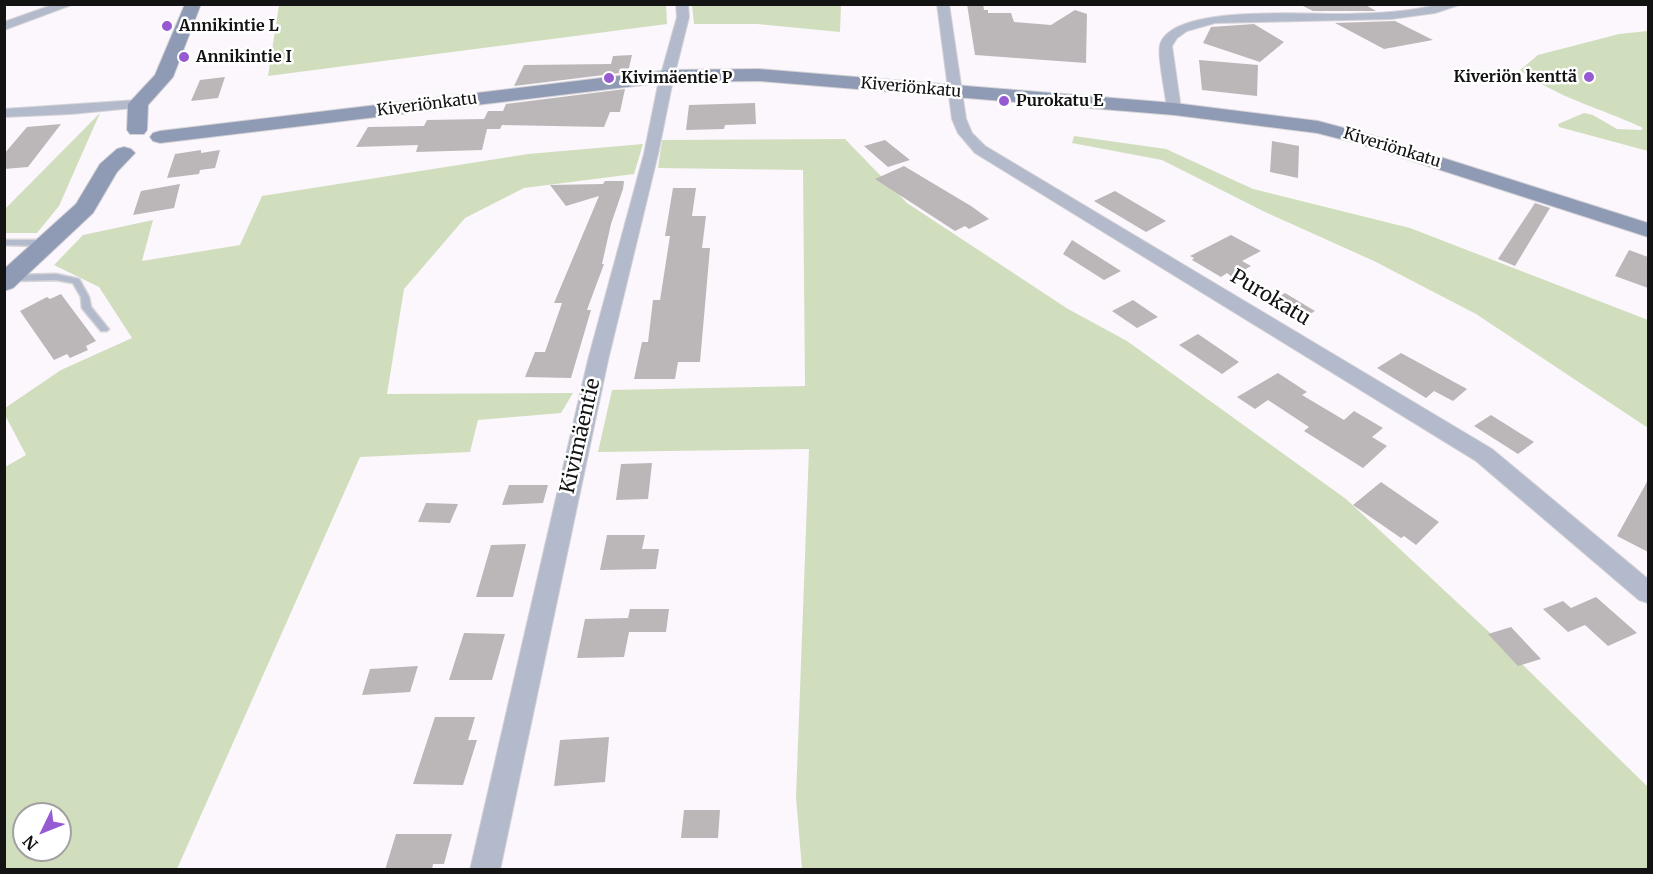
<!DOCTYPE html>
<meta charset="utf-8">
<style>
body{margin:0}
#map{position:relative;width:1653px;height:874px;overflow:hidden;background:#fbf7fc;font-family:Merriweather,serif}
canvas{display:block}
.frame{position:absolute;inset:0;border:6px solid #141314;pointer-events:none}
.north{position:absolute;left:12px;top:802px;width:60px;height:60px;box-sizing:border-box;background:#fff;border:2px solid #a1a1a1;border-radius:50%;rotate:227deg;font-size:16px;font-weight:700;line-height:24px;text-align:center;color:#141314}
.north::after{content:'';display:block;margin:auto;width:21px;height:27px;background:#965ad2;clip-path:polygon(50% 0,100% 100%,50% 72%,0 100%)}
</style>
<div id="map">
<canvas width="1653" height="874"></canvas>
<div class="frame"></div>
<div class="north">N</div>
</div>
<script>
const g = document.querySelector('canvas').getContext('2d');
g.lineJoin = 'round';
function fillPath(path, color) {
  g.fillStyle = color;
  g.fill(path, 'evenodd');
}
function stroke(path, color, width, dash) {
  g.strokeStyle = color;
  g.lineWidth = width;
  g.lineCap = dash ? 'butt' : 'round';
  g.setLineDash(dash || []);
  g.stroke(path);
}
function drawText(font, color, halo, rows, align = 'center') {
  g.font = font + ' Merriweather,serif';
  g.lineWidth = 5;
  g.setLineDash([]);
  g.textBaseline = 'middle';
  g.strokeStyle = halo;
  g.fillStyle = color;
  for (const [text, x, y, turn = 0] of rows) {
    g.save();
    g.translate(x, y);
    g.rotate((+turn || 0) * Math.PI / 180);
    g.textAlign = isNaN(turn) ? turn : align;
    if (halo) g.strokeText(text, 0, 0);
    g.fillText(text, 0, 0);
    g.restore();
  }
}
const green = new Path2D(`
 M 279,5 L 666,4 L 667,24 L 268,76 Z
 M 692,5 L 841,5 L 840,32 L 757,24 L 694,24 Z
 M 1648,31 L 1648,151 L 1559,127 L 1558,124 L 1584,113 L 1593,115 L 1617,129 L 1641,130 L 1643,128 C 1601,108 1557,98 1520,70 L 1538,55 L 1619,34 Z
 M 100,113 L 59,206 L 37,233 L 5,233 L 5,209 Z
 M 1074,136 L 1166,149 L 1253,189 L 1410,228 L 1648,320 L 1648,428 L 1476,314 L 1374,261 L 1265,212 L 1162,160 L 1072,143 Z
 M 845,139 L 907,203 L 1068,309 L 1127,341 L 1346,499 L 1488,631 L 1648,787 L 1648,869 L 802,869 L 796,797 L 809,449 L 598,452 L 612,390 L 805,386 L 803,170 L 658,168 L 662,140 Z
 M 643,144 L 634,174 L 524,188 L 465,218 L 404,289 L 387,394 L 573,393 L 561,413 L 478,420 L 470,452 L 360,457 L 177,869 L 5,869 L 5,467 L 26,455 L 5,415 L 5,408 L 61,370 L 132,338 L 99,287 L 54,265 L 83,235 L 153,220 L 142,261 L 240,245 L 262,196 L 528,154 ZM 24,814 L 60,814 L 60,850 L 24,850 Z`);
const building = new Path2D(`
 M 967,4 L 983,4 L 984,10 L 988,10 L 988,13 L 1011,13 L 1014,22 L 1051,25 L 1075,10 L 1087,14 L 1086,63 L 975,55 Z
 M 1299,4 L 1364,4 L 1376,11 L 1313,11 Z
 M 1395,21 L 1433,40 L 1384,49 L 1335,23 Z
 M 1254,24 L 1284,42 L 1260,62 L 1203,43 L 1211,27 Z
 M 632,55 L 628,72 L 514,86 L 524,65 L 611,64 L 613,56 Z
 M 1199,60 L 1258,65 L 1257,96 L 1202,90 Z
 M 225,77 L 218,98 L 191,101 L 200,80 Z
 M 625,89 L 620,112 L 610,112 L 604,127 L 502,125 L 500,129 L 487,129 L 482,150 L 416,152 L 418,145 L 356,147 L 368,127 L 424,126 L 427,120 L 484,119 L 488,111 L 503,111 L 506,104 Z
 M 755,103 L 756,124 L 725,125 L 724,129 L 686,130 L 689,105 Z
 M 61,124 L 28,167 L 4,169 L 4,154 L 27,127 Z
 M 885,140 L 910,160 L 888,167 L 864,146 Z
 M 1272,141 L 1299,146 L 1298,178 L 1270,172 Z
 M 201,150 L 201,153 L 220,150 L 215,168 L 200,170 L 199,174 L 167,178 L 175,154 Z
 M 904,166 L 971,206 L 989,219 L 969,229 L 965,226 L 955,231 L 875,179 Z
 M 605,181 L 624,181 L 623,189 L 611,224 L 602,264 L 604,264 L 587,310 L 591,310 L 571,378 L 525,377 L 535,352 L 545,352 L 562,303 L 554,303 L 599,196 L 566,206 L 550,185 L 603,184 Z
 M 180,184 L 174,208 L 133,215 L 141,191 Z
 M 673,188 L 696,188 L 692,216 L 706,216 L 702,248 L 710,248 L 700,362 L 678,362 L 675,379 L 634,379 L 642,342 L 648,342 L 653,300 L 660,300 L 670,236 L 665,236 Z
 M 1115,191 L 1166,221 L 1146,232 L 1094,201 Z
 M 1535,203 L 1550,208 L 1515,266 L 1498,259 Z
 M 1231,235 L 1261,251 L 1242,261 L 1251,266 L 1232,277 L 1227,273 L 1221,277 L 1192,260 L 1194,258 L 1190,256 Z
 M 1072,240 L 1121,271 L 1104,280 L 1063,254 Z
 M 1629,250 L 1648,257 L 1648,288 L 1615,276 Z
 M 1285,293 L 1315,311 L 1299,321 L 1268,304 Z
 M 61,294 L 96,341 L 86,346 L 88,350 L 70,358 L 67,354 L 54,360 L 20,311 L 47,297 L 50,299 Z
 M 1133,300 L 1158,317 L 1137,328 L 1112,311 Z
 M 1198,334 L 1239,362 L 1222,374 L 1179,345 Z
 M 1401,353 L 1467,389 L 1453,401 L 1434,391 L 1426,398 L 1377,368 Z
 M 1278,373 L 1307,392 L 1302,395 L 1344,420 L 1354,411 L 1383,428 L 1372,437 L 1387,446 L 1363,468 L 1304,431 L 1309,427 L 1268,400 L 1255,409 L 1237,397 Z
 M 1491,415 L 1534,442 L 1518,454 L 1474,426 Z
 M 652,463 L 648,499 L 616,500 L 621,464 Z
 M 1648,480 L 1648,552 L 1617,536 Z
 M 1381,482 L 1439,522 L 1416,545 L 1404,536 L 1401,538 L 1353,505 Z
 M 509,485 L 548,485 L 543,503 L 502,505 Z
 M 426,503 L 458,504 L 450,523 L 418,522 Z
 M 607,535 L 645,535 L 642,549 L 659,549 L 656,569 L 600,570 Z
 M 526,544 L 513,597 L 476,597 L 491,545 Z
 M 1596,597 L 1637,633 L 1608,646 L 1585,625 L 1568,632 L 1543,609 L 1563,601 L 1571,608 Z
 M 630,609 L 669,609 L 666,632 L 629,632 L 624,657 L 577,658 L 585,619 L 628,618 Z
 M 1511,627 L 1541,659 L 1518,666 L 1488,634 Z
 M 464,633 L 505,634 L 492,680 L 449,680 Z
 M 418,666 L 410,692 L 362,695 L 370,669 Z
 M 435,717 L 475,717 L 468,740 L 477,740 L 463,785 L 413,784 Z
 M 609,737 L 605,782 L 554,786 L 560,740 Z
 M 684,810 L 720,810 L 718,838 L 681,838 Z
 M 396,834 L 452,834 L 444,864 L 433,864 L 432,870 L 385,870 Z`);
const lane = new Path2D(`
 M 4,240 L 44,240 L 48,243 L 44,246 L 4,245 Z
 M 56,274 L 79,279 L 89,297 L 91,307 L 107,327 L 109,329 L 107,331 L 101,331 L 82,308 L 81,297 L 73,283 L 56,280 L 12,281 L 8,278 L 12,275 Z`);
const street = new Path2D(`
 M 55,4 L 74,4 L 4,30 L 4,22 Z
 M 676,4 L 688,4 L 689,17 L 672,85 L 658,154 L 608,360 L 500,870 L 470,870 L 588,360 L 644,154 L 658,85 L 677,17 Z
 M 937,4 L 949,4 L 966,119 L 972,133 L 985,146 L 1492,449 L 1648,579 L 1648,603 L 1639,600 L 1476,461 L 975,153 L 958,133 L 952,119 Z
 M 1440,4 L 1462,4 L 1435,13 L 1391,19 L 1215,23 L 1187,31 L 1177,38 L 1172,46 L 1181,109 L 1174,113 L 1167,109 C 1166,95 1157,56 1160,45 C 1171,3 1313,15 1348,14 C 1379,13 1410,12 1440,4 Z
 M 138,100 L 145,104 L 143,107 L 71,114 L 4,117 L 4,109 Z`);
const secondary = new Path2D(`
 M 185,4 L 201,4 L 173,77 L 148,105 L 147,130 L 144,134 L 130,134 L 127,130 L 128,104 L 155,75 Z
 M 759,69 L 1174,103 L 1318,121 L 1374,136 L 1648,223 L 1648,237 L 1360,144 L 1317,133 L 1174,115 L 759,81 L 668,82 L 160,143 L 153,141 L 150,137 L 153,133 L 160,131 L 668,70 Z
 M 124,147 L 131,149 L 135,153 L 117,172 L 93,213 L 13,288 L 4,291 L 4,269 L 76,204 L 100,164 L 117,149 Z`);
const markers = [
 [167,26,6,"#965ad2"],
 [184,57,6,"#965ad2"],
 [1589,77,6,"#965ad2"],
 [609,78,6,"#965ad2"],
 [1004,101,6,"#965ad2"]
];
const farPoinames = [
 ["Annikintie L",179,26],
 ["Annikintie I",196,57],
 ["Kiveriön kenttä",1577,77,"right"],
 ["Kivimäentie P",621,78],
 ["Purokatu E",1016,101]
];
const farStreetnames = [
 ["Kiveriönkatu",911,88,5],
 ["Kiveriönkatu",427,105,-7],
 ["Kiveriönkatu",1392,148,17]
];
const streetNames = [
 ["Purokatu",1270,298,31],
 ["Kivimäentie",581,436,-77]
];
fillPath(green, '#d1debd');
fillPath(building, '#bbb6b8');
stroke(lane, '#d6d3d7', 3);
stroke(street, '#d6d3d7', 2);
stroke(secondary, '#d6d3d7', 2);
fillPath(lane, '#b2bacb');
fillPath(street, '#b2bacb');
fillPath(secondary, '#8f9bb4');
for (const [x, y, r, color] of markers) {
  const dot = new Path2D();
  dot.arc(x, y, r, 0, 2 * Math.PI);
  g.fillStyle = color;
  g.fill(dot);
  stroke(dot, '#fff', 2);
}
drawText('bold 16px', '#141314', '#fff', farPoinames, 'left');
drawText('16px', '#141314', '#fff', farStreetnames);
drawText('20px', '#141314', '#fff', streetNames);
</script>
